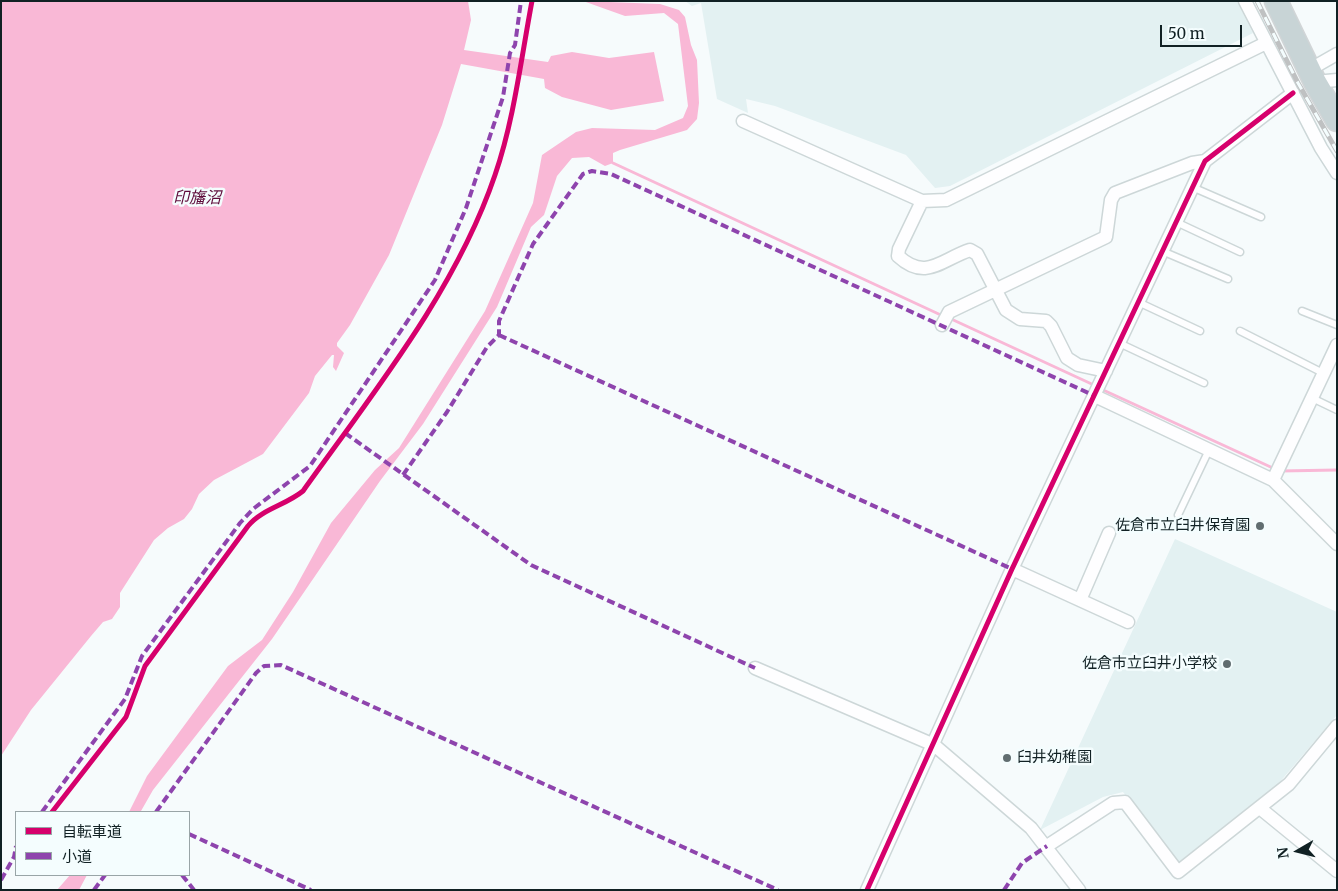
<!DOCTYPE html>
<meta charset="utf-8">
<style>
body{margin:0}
#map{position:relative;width:1338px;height:891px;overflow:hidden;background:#f6fbfc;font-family:Merriweather,"Noto Sans JP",serif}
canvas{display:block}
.frame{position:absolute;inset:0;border:2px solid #112124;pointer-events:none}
.legend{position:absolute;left:15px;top:811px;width:175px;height:65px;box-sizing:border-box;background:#f4fdfe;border:1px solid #99a5a7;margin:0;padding:6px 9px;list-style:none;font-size:15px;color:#112124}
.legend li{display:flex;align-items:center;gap:10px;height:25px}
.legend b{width:25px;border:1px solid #99a5a7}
.north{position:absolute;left:1273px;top:826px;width:50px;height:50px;-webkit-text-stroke:4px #f4fdfe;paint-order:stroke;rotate:262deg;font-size:14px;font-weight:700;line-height:20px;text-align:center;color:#112124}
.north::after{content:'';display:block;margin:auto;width:18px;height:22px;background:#112124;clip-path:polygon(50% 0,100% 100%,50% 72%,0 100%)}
.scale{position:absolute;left:1160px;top:25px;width:82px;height:22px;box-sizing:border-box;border:2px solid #112124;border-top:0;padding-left:6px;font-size:15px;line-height:18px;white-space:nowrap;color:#112124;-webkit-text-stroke:4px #f4fdfe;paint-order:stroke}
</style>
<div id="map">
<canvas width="1338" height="891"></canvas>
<div class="frame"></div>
<ul class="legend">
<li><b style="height:6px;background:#d6006c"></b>自転車道</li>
<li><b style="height:6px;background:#8e44ad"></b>小道</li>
</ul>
<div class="north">N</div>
<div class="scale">50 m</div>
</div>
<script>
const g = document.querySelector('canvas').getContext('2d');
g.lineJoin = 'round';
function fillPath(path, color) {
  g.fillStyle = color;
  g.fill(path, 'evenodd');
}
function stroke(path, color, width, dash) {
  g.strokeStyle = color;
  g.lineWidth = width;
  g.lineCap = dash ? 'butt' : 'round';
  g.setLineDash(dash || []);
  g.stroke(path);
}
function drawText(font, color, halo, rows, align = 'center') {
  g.font = font + ' Merriweather,"Noto Sans JP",serif';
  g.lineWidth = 5;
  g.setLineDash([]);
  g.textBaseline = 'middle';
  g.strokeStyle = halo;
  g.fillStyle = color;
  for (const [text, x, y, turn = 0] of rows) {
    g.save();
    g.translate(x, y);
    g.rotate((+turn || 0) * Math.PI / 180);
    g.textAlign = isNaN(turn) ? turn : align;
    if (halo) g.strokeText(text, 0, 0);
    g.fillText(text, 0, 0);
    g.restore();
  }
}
const built = new Path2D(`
 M 685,1 L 1237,1 L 1253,33 L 950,186 L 935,188 L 906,155 L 775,106 L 746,99 L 748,113 L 717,99 L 701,3 L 692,6 Z
 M 1175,539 L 1337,612 L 1337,715 L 1279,783 L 1179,862 L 1123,792 L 1103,797 L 1040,830 Z`);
const water = new Path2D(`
 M 1,1 L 468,1 L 471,20 L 464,50 L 548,62 L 551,56 L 572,52 L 609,58 L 654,52 L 664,101 L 611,110 L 562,97 L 545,88 L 544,79 L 461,64 L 442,125 L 389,255 L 350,325 L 337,343 L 337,346 L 344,353 L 336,371 L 333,367 L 334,355 L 332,355 L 315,376 L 309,393 L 263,454 L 214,480 L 199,494 L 192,509 L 184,519 L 168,528 L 154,540 L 120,593 L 120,607 L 112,619 L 103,622 L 91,636 L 31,710 L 1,756 Z
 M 583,1 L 660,4 L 679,10 L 685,17 L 691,45 L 697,60 L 699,103 L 697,119 L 687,130 L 620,150 L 613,153 L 613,163 L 605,166 L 589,157 L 572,158 L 557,176 L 544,215 L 531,227 L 497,307 L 423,424 L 380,481 L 272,639 L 153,790 L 141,811 L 129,812 L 147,776 L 228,666 L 262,640 L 293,592 L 331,523 L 375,470 L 399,448 L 485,311 L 533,203 L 542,155 L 576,132 L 592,128 L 655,130 L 683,118 L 688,106 L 678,24 L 664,13 L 625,16 Z
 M 70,875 L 87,875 L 79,890 L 57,890 Z`);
const stream = new Path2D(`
 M 613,163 L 943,316
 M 949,318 L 1096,386
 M 1101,389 L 1275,469
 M 1280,471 L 1337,470`);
const lane = new Path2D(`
 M 1192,187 L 1261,217
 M 1176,222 L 1240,252
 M 1162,251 L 1228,279
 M 1138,302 L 1200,331
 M 1302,311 L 1337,325
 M 1240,331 L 1323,373
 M 1119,343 L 1204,383
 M 1312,398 L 1337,410
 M 1178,515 L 1209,450`);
const street = new Path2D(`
 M 1245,1 L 1321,148 L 1337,173
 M 1309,70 L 1337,54
 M 1315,82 L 1337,80
 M 743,121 L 922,201 L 946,200 L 1266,43
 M 922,201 L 899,249 L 898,256 C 926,282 942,259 970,250 L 977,254 L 1006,310 L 1020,319 L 1046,321 L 1051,326 L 1067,358 L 1078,365 L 1106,371
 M 942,325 L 949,312 L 1106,237 L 1111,200 L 1115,193 L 1192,163 L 1205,161
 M 1095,396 L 1273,480 L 1337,544
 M 1273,480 L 1337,345
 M 1012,569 L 1128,622
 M 1080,600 L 1109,533
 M 755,668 L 934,745 L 1031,828 L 1079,890
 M 1261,809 L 1337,871
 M 1047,846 L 1113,803 L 1125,802 L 1178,872 L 1289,784 L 1337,726
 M 867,890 L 1012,569 L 1205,161 L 1293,93`);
const highway = new Path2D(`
 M 1276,1 L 1315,82 L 1337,120`);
const rail = new Path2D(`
 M 1257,1 L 1298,83 L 1337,151`);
const quiet = new Path2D(`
 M 499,335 L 1012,569
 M 345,433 L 531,565 L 755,668
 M 403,475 L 447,412 L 487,347 L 499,335 L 499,321 L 533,244 L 583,174 L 592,171 L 611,174 L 1095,396
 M 42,812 L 125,699 L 142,656 L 240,523 L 253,509 L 310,466 L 435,280 L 466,208 L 503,97 L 510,53 L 515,45 L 521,1
 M 156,812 L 256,673 L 264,666 L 281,665 L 778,890
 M 189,834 L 311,890
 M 182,875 L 194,890
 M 1,880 L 14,857 L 16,846
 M 94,890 L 105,875
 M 1004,890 L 1022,863 L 1047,846`);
const cycleway = new Path2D(`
 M 52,812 L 126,717 L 145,666 L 248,526 C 262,509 286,505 303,491 C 373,393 456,290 495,175 C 514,120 521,59 532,1
 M 867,890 L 1012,569 L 1205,161 L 1293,93`);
const markers = [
 [1260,526,5,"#616d70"],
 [1227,664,5,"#616d70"],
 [1007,758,5,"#616d70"]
];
const poiNames = [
 ["佐倉市立臼井保育園",1250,526],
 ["佐倉市立臼井小学校",1217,664],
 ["臼井幼稚園",1017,758,"left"]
];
const waterNames = [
 ["印旛沼",197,198]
];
fillPath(built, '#e3f1f2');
fillPath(water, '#f9b8d6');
stroke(stream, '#f9b8d6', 3);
stroke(lane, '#cdd7d8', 9);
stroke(street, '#cdd7d8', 15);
stroke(highway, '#d1d5d7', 25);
stroke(lane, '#fefeff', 6);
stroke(street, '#fefeff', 12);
stroke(highway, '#c8d4d6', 22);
stroke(rail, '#bfc1c2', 5);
stroke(rail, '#f4fdfe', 3, [9]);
stroke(quiet, '#8e44ad', 4, [8, 4]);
stroke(cycleway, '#d6006c', 5);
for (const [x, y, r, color] of markers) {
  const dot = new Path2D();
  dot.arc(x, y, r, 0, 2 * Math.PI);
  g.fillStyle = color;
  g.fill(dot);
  stroke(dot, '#f4fdfe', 2);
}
drawText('15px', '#112124', '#f4fdfe', poiNames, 'right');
drawText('italic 16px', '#5e0b3a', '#f4fdfe', waterNames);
</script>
